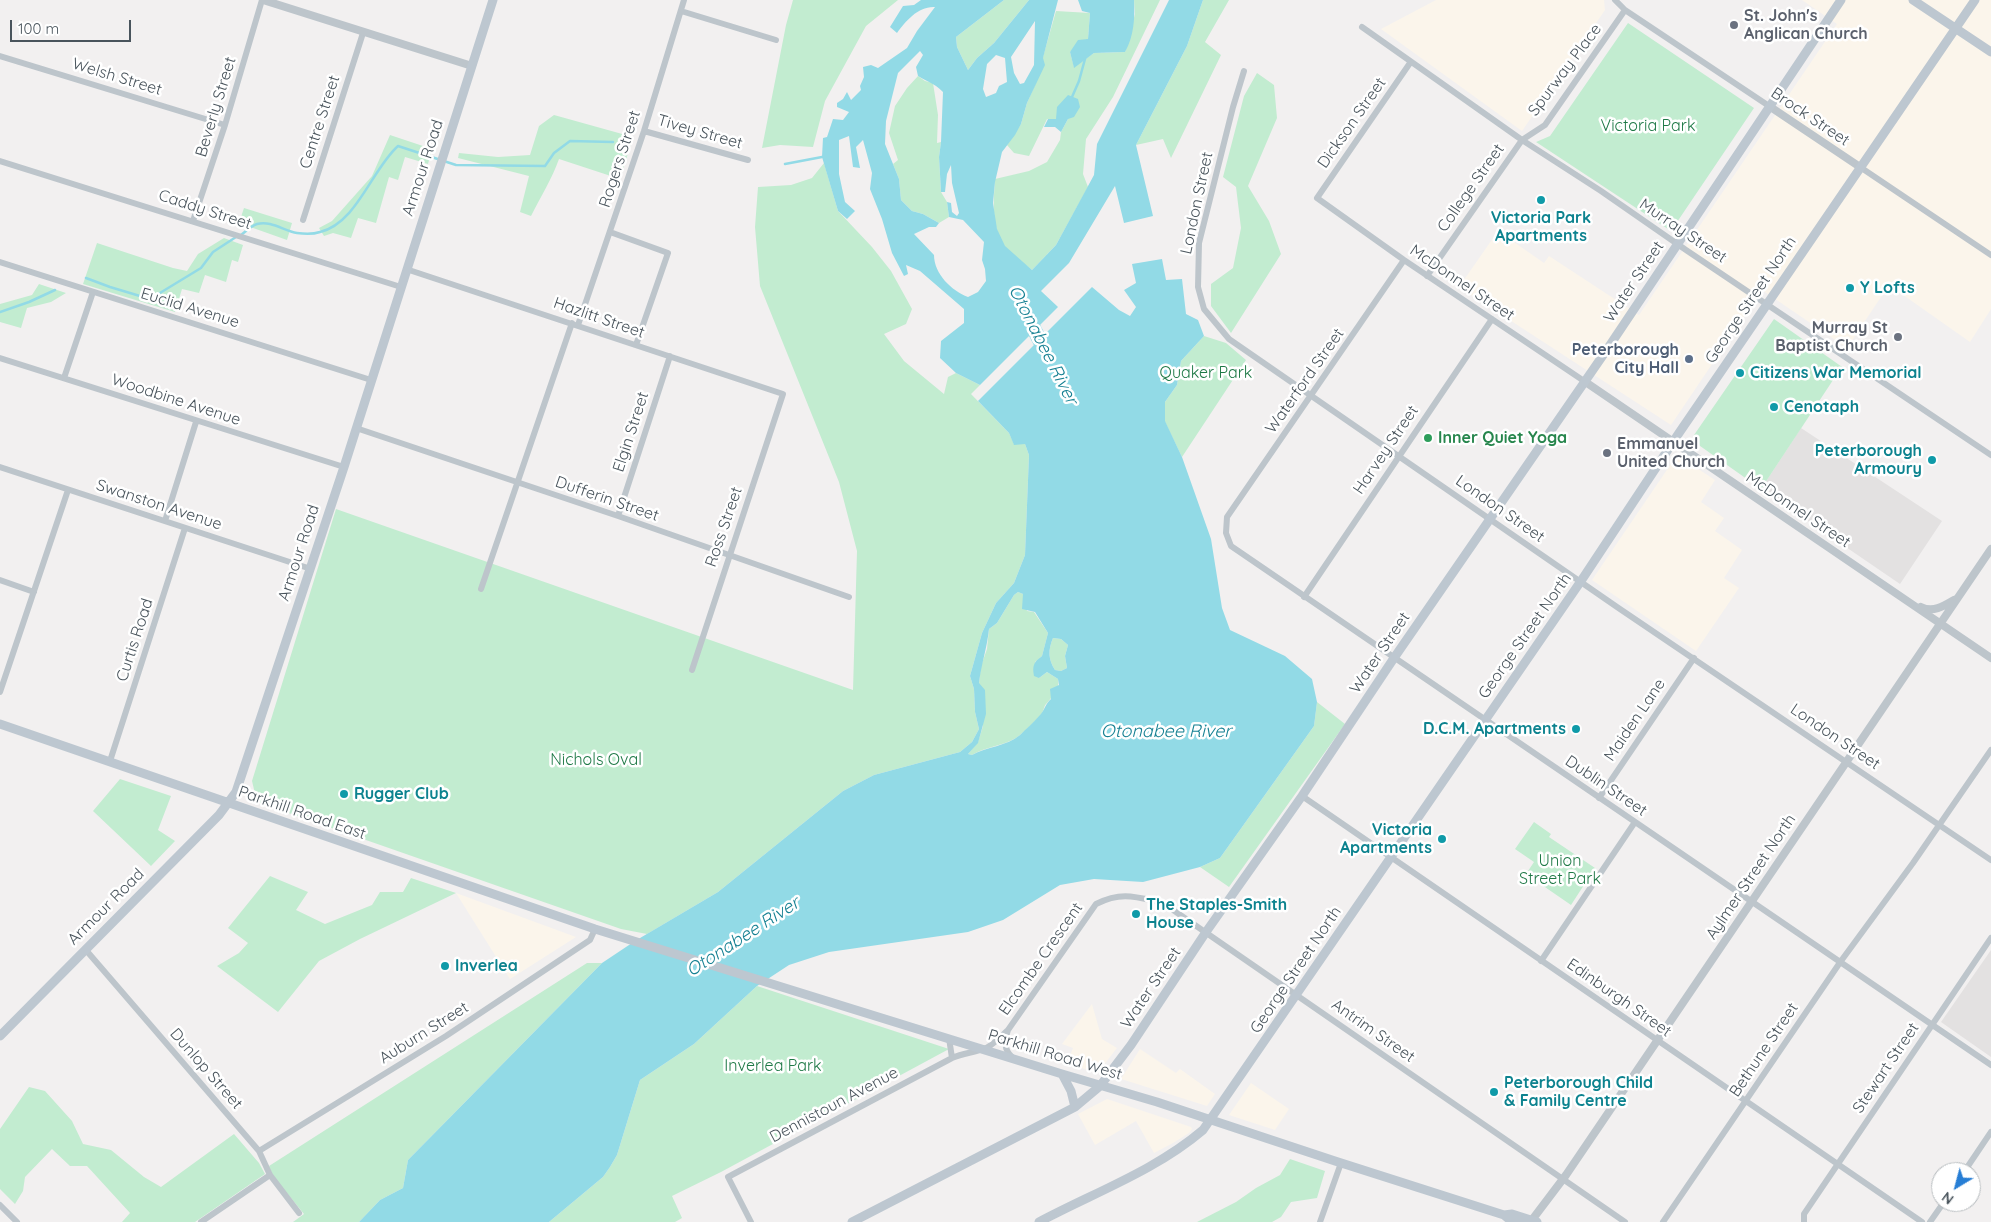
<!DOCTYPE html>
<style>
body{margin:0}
#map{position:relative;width:1991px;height:1222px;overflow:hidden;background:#f2f0f0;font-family:Quicksand,sans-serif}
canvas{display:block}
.north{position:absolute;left:1931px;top:1162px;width:50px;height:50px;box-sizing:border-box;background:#fff;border:1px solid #b6bbbe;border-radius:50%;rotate:217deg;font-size:14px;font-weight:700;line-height:20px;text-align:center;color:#49545c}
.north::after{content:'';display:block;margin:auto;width:18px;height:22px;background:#277ed5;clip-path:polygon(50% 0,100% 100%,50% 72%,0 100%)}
.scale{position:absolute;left:10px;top:20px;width:121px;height:22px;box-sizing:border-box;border:2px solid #49545c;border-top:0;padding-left:6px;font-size:15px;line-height:18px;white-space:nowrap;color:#49545c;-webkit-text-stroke:4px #fff;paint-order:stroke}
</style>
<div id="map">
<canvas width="1991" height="1222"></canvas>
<div class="north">N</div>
<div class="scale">100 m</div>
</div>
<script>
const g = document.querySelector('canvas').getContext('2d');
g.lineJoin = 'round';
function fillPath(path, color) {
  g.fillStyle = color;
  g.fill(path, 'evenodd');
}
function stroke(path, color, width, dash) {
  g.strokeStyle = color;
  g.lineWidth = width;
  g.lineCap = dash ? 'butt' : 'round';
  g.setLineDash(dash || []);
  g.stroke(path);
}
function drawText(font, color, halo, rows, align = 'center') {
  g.font = font + ' Quicksand,sans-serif';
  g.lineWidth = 5;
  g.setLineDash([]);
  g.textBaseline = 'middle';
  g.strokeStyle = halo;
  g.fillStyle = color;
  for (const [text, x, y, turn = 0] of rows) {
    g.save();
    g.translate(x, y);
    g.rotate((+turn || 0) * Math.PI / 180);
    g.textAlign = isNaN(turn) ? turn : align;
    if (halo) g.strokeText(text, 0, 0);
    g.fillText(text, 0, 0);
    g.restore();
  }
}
const commercial = new Path2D(`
 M 1436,0 L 1604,0 L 1605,10 L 1522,131 L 1381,29 Z
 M 1802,0 L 1991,0 L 1991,309 L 1970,342 L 1889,285 L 1847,348 L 1762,290 L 1671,425 L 1459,287 L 1498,231 L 1544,263 L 1549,256 L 1639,315 L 1837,24 Z
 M 1677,455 L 1715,480 L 1701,502 L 1724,518 L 1715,531 L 1742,550 L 1724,578 L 1739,588 L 1696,651 L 1592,580 Z
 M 456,893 L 576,937 L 510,979 Z
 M 1092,1004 L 1102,1039 L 1117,1048 L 1099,1071 L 1094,1072 L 1067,1063 L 1073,1048 L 1062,1044 Z
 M 1140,1049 L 1176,1073 L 1180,1069 L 1215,1094 L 1207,1106 L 1121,1079 Z
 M 1251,1083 L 1289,1109 L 1275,1130 L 1229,1115 Z
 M 1107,1099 L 1191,1127 L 1192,1129 L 1189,1133 L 1173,1143 L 1154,1153 L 1136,1121 L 1095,1145 L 1078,1114 Z`);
const education = new Path2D(`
 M 1801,428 L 1942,521 L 1900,584 L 1761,489 Z
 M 1991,950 L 1991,1057 L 1941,1022 Z`);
const green = new Path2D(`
 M 793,0 L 898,0 L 866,26 L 825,101 L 813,147 L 780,145 L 762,148 L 786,25 Z
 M 1004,0 L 1029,0 L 994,43 L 977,58 L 968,70 L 957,47 L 956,37 Z
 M 1134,0 L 1160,0 L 1113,97 L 1086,139 L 1083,174 L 1088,187 L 1056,245 L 1032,270 C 1023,263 1012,256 1005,247 C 992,228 993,204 995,182 L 995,179 L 1029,171 L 1047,162 L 1060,140 L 1061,132 L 1068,119 L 1047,119 L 1029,156 L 1014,153 L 1007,145 L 1021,124 L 1027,103 L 1035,85 L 1056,11 L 1090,13 L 1088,39 L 1070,52 L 1074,67 L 1094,53 L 1125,52 L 1135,14 Z
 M 1203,0 L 1229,0 L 1205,42 L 1221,55 L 1171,158 L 1163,139 L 1136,145 L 1187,46 Z
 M 1628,23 L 1754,108 L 1671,231 L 1536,142 L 1550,136 Z
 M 1257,73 L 1274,85 L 1277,118 L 1248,186 L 1269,221 L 1281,254 L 1231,333 L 1211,306 L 1211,284 L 1233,268 L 1241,228 L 1236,187 L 1223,177 L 1244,96 Z
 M 918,76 L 925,81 L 933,83 L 938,115 L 937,143 L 941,142 L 939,157 L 940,175 L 941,192 L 947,202 L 949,217 L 939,223 L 923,214 L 912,211 L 901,200 L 899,179 L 893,164 L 898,160 L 889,133 L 895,106 L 907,88 Z
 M 554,115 L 633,137 L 620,179 L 559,159 C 552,179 541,196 531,216 L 520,212 L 529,176 L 458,158 L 459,153 L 498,157 L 530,155 L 539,126 Z
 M 390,135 L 432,149 L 428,164 L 405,157 L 398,180 L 389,177 L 376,223 L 358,218 L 351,238 L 333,233 L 324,236 L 319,228 L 332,221 L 372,176 Z
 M 824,163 L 838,211 L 872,247 L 891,271 L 912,309 L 906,324 L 884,334 L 904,361 L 944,394 L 948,377 L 956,373 L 980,385 L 971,394 L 1009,433 L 1014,444 L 1025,444 L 1029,455 L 1025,555 L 1014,583 L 996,603 L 982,633 L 970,676 L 974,689 L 975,712 L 979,729 L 972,742 L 960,752 L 874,775 L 843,791 L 718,892 L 647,934 L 621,929 L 257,802 L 252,781 L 336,509 L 853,690 L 857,551 L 839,482 L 760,286 L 755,227 L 758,187 L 791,185 L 812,178 Z
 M 244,208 L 292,223 L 287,240 L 239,223 Z
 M 224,238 L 243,245 L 238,262 L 232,260 L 226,282 L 205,275 L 199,293 L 182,289 L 175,312 L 83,284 L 97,243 L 173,268 L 187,271 L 198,254 Z
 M 39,284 L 66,293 L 51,302 L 27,308 L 21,328 L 0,322 L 0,304 L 32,295 Z
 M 1774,319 L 1845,369 L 1837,374 L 1761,489 L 1693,441 L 1694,435 Z
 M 1204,336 L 1226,343 L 1246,360 L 1182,457 L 1165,422 L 1165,402 L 1177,385 L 1181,361 Z
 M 1018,592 L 1023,594 L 1027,611 L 1034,612 L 1048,633 L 1042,656 L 1035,662 L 1039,678 L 1047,672 L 1058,679 C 1060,689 1053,696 1047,703 C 1044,705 1044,710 1042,713 C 1038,719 1022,734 1016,738 C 1002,746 985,747 972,755 L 968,754 L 978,742 L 983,726 L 979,683 L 981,666 L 987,649 L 989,629 L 997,623 L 1014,595 Z
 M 1053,638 L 1061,639 L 1068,645 L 1065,656 L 1067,668 L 1061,671 L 1055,670 C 1048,659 1048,650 1053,638 Z
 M 1317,702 L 1345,724 L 1229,887 L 1200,867 L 1220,858 L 1314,726 Z
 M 120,779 L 171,796 L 158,830 L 175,841 L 151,866 L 93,811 Z
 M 1534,822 L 1551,834 L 1549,837 L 1595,868 L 1571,905 L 1526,874 L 1534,862 L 1515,849 Z
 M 270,876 L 308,892 L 296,910 L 325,924 L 372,905 L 380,892 L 403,892 L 411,878 L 456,893 L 360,939 L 319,961 L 278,1012 L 217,966 L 239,953 L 248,943 L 228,928 Z
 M 587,963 L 602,963 L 408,1160 L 403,1188 L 380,1200 L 359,1222 L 293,1222 L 304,1214 L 273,1176 L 269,1166 Z
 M 757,986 L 949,1049 L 721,1172 L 672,1196 L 682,1218 L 675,1222 L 549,1222 L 603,1177 L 610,1167 L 617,1155 L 640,1080 L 694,1044 Z
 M 29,1087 L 45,1091 L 72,1121 L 83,1144 L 111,1150 L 144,1177 L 161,1187 L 234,1134 L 259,1163 L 265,1174 L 195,1222 L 122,1222 L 130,1213 L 87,1166 L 70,1166 L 52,1149 L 25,1177 L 23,1191 L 15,1204 L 0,1189 L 0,1129 Z
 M 1290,1159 L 1325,1171 L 1317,1198 L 1291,1202 L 1281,1217 L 1272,1222 L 1197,1222 L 1236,1202 L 1256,1188 L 1280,1175 Z`);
const water = new Path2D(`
 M 921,0 L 1004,0 L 956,37 L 957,47 L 968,70 L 977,58 L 994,43 L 1029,0 L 1058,0 L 1043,58 L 1045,65 L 1027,103 L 1021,124 L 1015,135 L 1002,152 L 995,182 L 993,203 L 997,229 L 1005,246 L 1032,270 L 1056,245 L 1094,175 L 1097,144 L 1169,0 L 1203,0 L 1187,46 L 1136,145 L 1153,216 L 1124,223 L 1115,186 L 1069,263 L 1041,291 L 1058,307 L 980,385 L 956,373 L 940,358 L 941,341 L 964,323 L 964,309 L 920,271 L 906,265 L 908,274 L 904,276 L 892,253 L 882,219 L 870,189 L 872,173 L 863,140 L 856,147 L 860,168 L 853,167 L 849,136 L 839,140 L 839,174 L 845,202 L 855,211 L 847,219 L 838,211 L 822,157 L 823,138 L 827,137 L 833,119 L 843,120 L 849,112 L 837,107 L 837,103 L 843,99 L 847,92 L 851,100 L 861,90 L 860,86 L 864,77 L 863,67 L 871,65 L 878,68 L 907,48 L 917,31 L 935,7 C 918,6 906,21 897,33 L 890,27 L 903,6 L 914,5 ZM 1035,21 L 1034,65 L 1024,83 L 1020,84 L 1014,73 L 1011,57 ZM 920,51 L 923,55 L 916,67 L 918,76 C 929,83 933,82 943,92 L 941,142 L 939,157 L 941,192 L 945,192 L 947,174 L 951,165 L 952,183 L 959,213 L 957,216 L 952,212 L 951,203 L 947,202 L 949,217 L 963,220 L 984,242 L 982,260 L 985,269 L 986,281 L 978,292 L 968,297 C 952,291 934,274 934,255 L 914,234 L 929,227 L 936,227 L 939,223 L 923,214 L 912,211 L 901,200 L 899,179 L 885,144 L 886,121 L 898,73 ZM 996,55 L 1005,58 L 1007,82 L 999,86 L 996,93 L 986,97 L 983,89 L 987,64 Z
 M 1078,0 L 1134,0 C 1135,18 1134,36 1125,52 L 1094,53 L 1074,68 L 1070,52 L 1078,40 L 1088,39 L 1090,13 L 1082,11 Z
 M 1068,95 L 1078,99 L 1080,107 L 1074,117 L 1068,119 L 1061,132 L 1055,127 L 1044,127 L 1048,119 L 1056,119 L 1057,107 Z
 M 1162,259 L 1166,280 L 1182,279 L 1186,314 L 1198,320 L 1204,336 L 1181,361 L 1177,385 L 1165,402 L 1165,421 L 1182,457 L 1211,539 L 1222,608 L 1230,630 L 1285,656 L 1312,679 L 1317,702 L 1314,726 L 1220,858 L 1200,867 L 1143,882 L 1094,879 L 1060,885 L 1003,920 L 968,932 L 829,952 L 789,965 L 757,986 L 694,1044 L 640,1080 L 617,1155 L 610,1167 L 603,1177 L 549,1222 L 359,1222 L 380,1200 L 403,1188 L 408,1160 L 602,963 L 635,941 L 718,892 L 843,791 L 874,775 L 960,752 L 972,742 L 979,729 L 975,712 L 974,689 L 970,676 L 982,633 L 996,603 L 1014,583 L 1025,555 L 1029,455 L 1025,444 L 1014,445 L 1009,433 L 978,401 L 1092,287 L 1119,310 L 1130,316 L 1136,307 L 1124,290 L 1136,283 L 1132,264 ZM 1018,592 L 1023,594 L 1022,609 L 1035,612 L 1048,633 L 1042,656 C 1034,662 1032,665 1034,676 L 1039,678 L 1047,672 L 1058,679 L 1059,685 L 1050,689 L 1051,699 C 1045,704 1045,710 1040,715 C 1034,722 1026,729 1020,735 C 1007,746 986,747 972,755 L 968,754 L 978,743 L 986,714 L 985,690 L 979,683 C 981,665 987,648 989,629 L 997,623 L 1014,595 ZM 1053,638 L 1061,639 L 1068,645 L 1065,656 L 1067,668 L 1061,671 L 1055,670 C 1048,659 1048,650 1053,638 Z`);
const stream = new Path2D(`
 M 1072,97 L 1079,81 L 1085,59
 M 785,164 L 822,157
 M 241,235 C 246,231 251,226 257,224 C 271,220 284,231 297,233 C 304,234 314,234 320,232 C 357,223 372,169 398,146 L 456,165 L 545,166 L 554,153 L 570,141 L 613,142
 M 86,278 L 110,287 L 150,299 L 201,268 L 213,252 L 236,237
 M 0,312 L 29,302 L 55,290`);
const river = new Path2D(`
 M 1025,312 L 1049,358`);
const minor = new Path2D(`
 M 1615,0 L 1625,10 L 1769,106
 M 681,11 L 776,40
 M 1362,27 L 1522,140 L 1601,191 L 1686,250 L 1991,455
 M 0,56 L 225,125
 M 1410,63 L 1317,198 L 1404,260 L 1584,381
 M 1244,71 L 1233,107 L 1199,243 L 1198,287 L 1204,309 L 1229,339 L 1617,607 L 1991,860
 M 644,131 L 748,160
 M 0,161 L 401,287
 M 1860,167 L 1991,255
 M 303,220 L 363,33
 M 193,221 L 225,125 L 262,0
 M 610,232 L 668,253 L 636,345
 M 1404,260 L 1227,517 L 1226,533 L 1231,546 L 1991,1065
 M 0,262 L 371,380
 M 406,269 L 783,394 L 692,670
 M 1427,276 L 1522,140 L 1545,125 L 1625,10
 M 578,325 L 644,131 L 684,0
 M 0,358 L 344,467
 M 64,378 L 93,292
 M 356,428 L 618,516 L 849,597
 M 0,467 L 311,569
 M 618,516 L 670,356
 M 165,521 L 196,422
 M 0,580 L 34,592
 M 481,589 L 572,323
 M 1304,597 L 1492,319
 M 0,692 L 68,490
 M 110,761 L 185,528
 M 1302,796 L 1922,1222
 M 1599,798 L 1694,658
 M 85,949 L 259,1151 L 270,1175 L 299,1213
 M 1541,961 L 1635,822
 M 1008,1030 C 1005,1040 1003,1049 1012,1057
 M 949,1038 L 952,1058
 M 259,1151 L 446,1036 L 590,940 L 595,929
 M 1964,1172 L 1991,1132
 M 0,1205 L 17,1222
 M 201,1222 L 270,1175
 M 751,1222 L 728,1177 L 952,1058 C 964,1053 972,1053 983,1049 C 992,1047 1001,1036 1008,1030 L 1096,904 C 1122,891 1136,897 1163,903 L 1625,1222
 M 1320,1222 L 1341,1163
 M 1663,1222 L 1841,961 L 1913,863 L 1991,750
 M 1804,1222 L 1804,1214 L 1991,938
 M 1930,1222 L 1944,1202`);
const tertiary = new Path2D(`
 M 263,0 L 472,66
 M 1769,106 L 1860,167
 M 1584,381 L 1991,658
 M 1921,607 C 1933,613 1944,606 1954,600
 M 1532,1220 L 1566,1175 L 1991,549`);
const secondary = new Path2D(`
 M 1913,0 L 1991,52
 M 0,724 L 595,929 L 1062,1074 L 1157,1102 L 1335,1161 L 1504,1215 L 1510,1220 L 1517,1222
 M 0,1036 L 219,815 L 236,792 L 344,467 L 493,0
 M 1062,1074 L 1071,1091 L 1075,1107
 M 1504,1215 L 1512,1214 L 1537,1222
 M 852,1222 L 1075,1107 L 1100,1086 L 1131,1045 L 1206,932 L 1302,796 L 1394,658 L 1608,348 L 1841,0
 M 1039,1222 C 1093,1193 1155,1171 1203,1130 L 1581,581 L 1679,433 L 1975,0`);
const markers = [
 [1734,25,5,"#6b7280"],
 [1541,200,5,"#0f9aa8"],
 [1850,288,5,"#0f9aa8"],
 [1898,337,5,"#6b7280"],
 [1689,359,5,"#5c6f8a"],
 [1740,373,5,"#0f9aa8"],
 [1774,407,5,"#0f9aa8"],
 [1428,438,5,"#2e9e5b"],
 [1607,453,5,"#6b7280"],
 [1932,460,5,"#0f9aa8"],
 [1576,729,5,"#0f9aa8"],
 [344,794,5,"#0f9aa8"],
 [1442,839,5,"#0f9aa8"],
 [1136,914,5,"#0f9aa8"],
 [445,966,5,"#0f9aa8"],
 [1494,1092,5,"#0f9aa8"]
];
const worshipNames = [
 ["St. John's",1744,16],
 ["Anglican Church",1744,34],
 ["Murray St",1888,328,"right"],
 ["Baptist Church",1888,346,"right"],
 ["Emmanuel",1617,444],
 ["United Church",1617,462]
];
const streetNames = [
 ["Spurway Place",1565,70,-53],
 ["Welsh Street",117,77,17],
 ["Beverly Street",216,107,-73],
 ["Brock Street",1810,117,34],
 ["Centre Street",320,122,-72],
 ["Dickson Street",1352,123,-55],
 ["Tivey Street",700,132,16],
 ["Rogers Street",620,159,-72],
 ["Armour Road",423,168,-72],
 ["College Street",1471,188,-55],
 ["London Street",1197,203,-78],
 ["Caddy Street",205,210,18],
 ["Murray Street",1683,231,34],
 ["Water Street",1634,282,-56],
 ["McDonnel Street",1462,283,34],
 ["George Street North",1751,300,-56],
 ["Euclid Avenue",190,308,17],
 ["Hazlitt Street",599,318,19],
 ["Waterford Street",1305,381,-55],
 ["Woodbine Avenue",176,400,18],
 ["Elgin Street",631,432,-72],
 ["Harvey Street",1386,450,-56],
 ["Dufferin Street",607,499,19],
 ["Swanston Avenue",159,505,18],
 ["London Street",1500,509,35],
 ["McDonnel Street",1798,510,34],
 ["Ross Street",724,527,-71],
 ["Armour Road",299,553,-72],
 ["George Street North",1525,636,-55],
 ["Curtis Road",135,640,-72],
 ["Water Street",1380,653,-56],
 ["Maiden Lane",1635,720,-56],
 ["London Street",1835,737,34],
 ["Dublin Street",1606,786,34],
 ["Parkhill Road East",302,813,19],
 ["Aylmer Street North",1751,877,-56],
 ["Armour Road",106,907,-45],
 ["Elcombe Crescent",1041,959,-55],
 ["George Street North",1296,970,-56],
 ["Water Street",1151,988,-56],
 ["Edinburgh Street",1619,998,35],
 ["Antrim Street",1373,1031,35],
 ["Auburn Street",424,1033,-32],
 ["Bethune Street",1764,1050,-56],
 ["Parkhill Road West",1055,1055,17],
 ["Stewart Street",1886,1068,-56],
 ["Dunlop Street",206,1069,49],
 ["Dennistoun Avenue",834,1105,-28]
];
const parkNames = [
 ["Victoria Park",1648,126],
 ["Quaker Park",1206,373],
 ["Nichols Oval",596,760],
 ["Union",1560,861],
 ["Street Park",1560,879],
 ["Inverlea Park",773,1066]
];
const cultureNames = [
 ["Victoria Park",1541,218,"center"],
 ["Apartments",1541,236,"center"],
 ["Y Lofts",1860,288],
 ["Citizens War Memorial",1750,373],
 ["Cenotaph",1784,407],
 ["Peterborough",1922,451,"right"],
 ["Armoury",1922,469,"right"],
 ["D.C.M. Apartments",1566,729,"right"],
 ["Rugger Club",354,794],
 ["Victoria",1432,830,"right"],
 ["Apartments",1432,848,"right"],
 ["The Staples-Smith",1146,905],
 ["House",1146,923],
 ["Inverlea",455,966],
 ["Peterborough Child",1504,1083],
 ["& Family Centre",1504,1101]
];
const serviceNames = [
 ["Peterborough",1679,350],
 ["City Hall",1679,368]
];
const leisureNames = [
 ["Inner Quiet Yoga",1438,438]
];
const waterNames = [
 ["Otonabee River",1043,345,63],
 ["Otonabee River",1166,732],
 ["Otonabee River",743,937,-33]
];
fillPath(commercial, '#fbf5eb');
fillPath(education, '#e3e1e1');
fillPath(green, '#c2ecd0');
fillPath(water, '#92dae6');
stroke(stream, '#92dae6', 2.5);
stroke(river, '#92dae6', 15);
stroke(minor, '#bdc5cb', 6);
stroke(tertiary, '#bdc5cb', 8);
stroke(secondary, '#bdc7d0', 9);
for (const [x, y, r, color] of markers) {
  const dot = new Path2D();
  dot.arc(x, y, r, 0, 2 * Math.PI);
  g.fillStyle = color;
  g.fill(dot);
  stroke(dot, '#fff', 2);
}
drawText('bold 16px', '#5b616d', '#fff', worshipNames, 'left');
drawText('16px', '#49545c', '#fff', streetNames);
drawText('16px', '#1e7946', '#fff', parkNames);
drawText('bold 16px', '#0d838f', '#fff', cultureNames, 'left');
drawText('bold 16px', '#4e5e75', '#fff', serviceNames, 'right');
drawText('bold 16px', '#27864d', '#fff', leisureNames, 'left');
drawText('italic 18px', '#168193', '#fff', waterNames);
</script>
